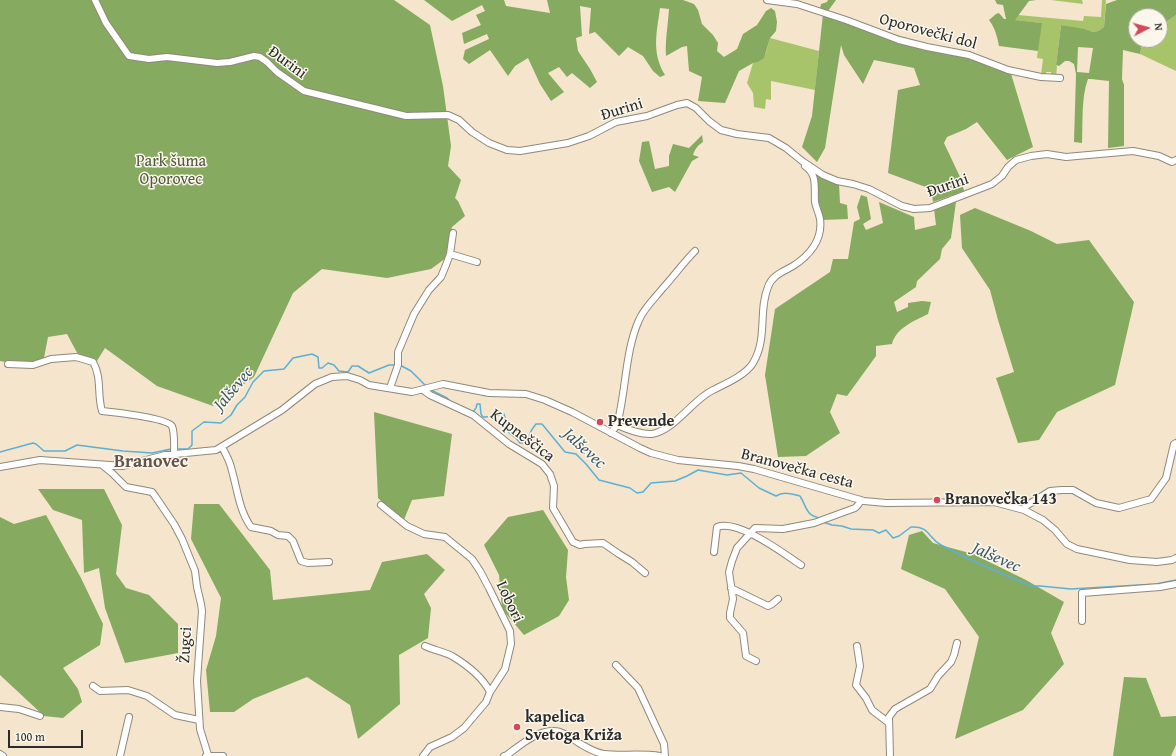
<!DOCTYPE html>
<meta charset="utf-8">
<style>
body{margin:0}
#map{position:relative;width:1176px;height:756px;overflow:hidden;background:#f4e5cc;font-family:"Gentium Book Plus",serif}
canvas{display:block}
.north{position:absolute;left:1128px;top:8px;width:40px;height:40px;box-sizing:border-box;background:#fbf7ec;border:1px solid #a8a59f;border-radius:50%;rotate:84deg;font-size:11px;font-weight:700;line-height:16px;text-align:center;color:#2b2b2b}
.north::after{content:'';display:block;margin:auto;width:14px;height:18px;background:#d1495b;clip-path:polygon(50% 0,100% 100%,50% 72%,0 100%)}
.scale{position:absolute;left:8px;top:730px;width:75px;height:18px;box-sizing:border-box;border:2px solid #2b2b2b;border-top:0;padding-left:5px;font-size:12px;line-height:14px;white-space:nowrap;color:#2b2b2b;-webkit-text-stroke:3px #fbf7ec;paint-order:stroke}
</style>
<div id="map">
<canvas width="1176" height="756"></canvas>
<div class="north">N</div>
<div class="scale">100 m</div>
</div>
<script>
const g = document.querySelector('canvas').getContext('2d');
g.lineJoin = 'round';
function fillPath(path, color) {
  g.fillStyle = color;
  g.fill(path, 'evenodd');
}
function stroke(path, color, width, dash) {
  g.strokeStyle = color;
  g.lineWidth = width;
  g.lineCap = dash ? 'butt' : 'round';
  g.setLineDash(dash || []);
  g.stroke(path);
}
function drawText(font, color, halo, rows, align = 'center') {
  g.font = font + ' "Gentium Book Plus",serif';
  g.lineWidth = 3;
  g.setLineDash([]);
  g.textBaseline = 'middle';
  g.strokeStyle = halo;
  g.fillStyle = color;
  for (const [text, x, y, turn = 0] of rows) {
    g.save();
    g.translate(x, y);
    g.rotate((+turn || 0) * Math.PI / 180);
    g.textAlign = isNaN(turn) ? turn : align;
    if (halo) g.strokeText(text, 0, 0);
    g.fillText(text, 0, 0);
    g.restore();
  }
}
const green = new Path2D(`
 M 1051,0 L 1082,0 L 1083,4 Z
 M 1102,0 L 1106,0 L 1104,27 L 1098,31 L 1093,32 L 1061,25 L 1056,65 L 1057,67 L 1056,77 L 1051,76 L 1051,72 L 1046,72 L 1046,75 L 1041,75 L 1043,59 L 1037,58 L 1041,23 L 1014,20 L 1018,15 L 1083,21 L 1084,16 L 1101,17 Z
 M 1176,15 L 1176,71 L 1140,54 L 1142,44 L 1149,40 L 1160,40 L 1160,33 L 1164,30 L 1162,25 Z
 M 770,38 L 819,51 L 815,90 L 771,81 L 771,100 L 766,99 L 765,109 L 754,107 L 753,93 L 747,83 L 753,63 C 767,60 766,50 770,38 Z`);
const forest = new Path2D(`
 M 0,0 L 394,0 L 430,25 L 443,86 L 451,146 L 448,166 L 461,180 L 455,198 L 458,201 L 465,216 L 452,227 L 446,258 L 431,269 L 387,278 L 322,269 L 293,293 L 254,377 L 213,406 L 157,386 L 105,348 L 95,364 L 81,360 L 67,334 L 48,337 L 44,358 L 27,366 L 0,361 Z
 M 424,0 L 504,0 L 506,6 L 550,13 L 547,0 L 683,0 L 694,4 L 698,10 L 702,24 L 713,35 L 718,43 L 717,51 L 724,57 L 737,49 L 743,34 L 757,25 L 766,11 L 771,8 L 775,11 L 777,22 L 776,31 L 770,38 L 764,58 L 758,62 L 753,63 L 739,71 L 725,103 L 698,101 L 702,77 L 689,71 L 687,46 L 682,47 L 666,56 C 665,41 668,25 669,9 L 660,8 C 657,32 651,52 665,75 L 660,77 L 653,71 L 643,56 L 628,47 L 619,56 L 595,32 L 589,34 L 591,8 L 580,6 L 582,36 L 576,38 L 578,51 L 590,69 L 597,82 L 590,88 L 572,73 L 567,77 L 559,67 L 548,73 L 564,92 L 551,101 L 540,84 L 528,58 L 515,66 L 508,76 L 490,50 L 469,64 L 463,59 L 465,50 L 489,39 L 487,34 L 464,44 L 462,33 L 481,25 L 476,15 L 485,11 L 482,5 L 452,21 Z
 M 828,0 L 836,0 L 828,11 L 820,9 L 821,4 L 827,2 Z
 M 995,0 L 1036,0 L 1029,1 L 1015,20 L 1042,23 L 1038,51 L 999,46 C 997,36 995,28 989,20 L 996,14 L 999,13 L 1004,19 L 1006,19 L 1003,5 L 997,4 Z
 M 1117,0 L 1176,0 L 1176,15 L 1162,25 L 1164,30 L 1160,33 L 1160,16 L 1136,16 L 1136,40 L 1149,40 L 1142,44 L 1140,54 L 1123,50 L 1122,79 L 1124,85 L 1124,146 L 1108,148 L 1109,81 L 1091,79 L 1088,79 C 1081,98 1083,122 1082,143 L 1074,142 L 1076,74 L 1074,64 L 1069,61 L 1065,61 L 1059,66 L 1056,65 L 1061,25 L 1084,29 L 1093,32 L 1098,31 L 1104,27 L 1106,4 ZM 1078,47 L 1093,48 L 1089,73 L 1077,72 Z
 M 823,14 L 1009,67 L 1033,147 L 1007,160 L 977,122 L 966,129 L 947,137 L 944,143 L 961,179 L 964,191 L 933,202 L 931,189 L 888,173 L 898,90 L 920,85 L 914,68 L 874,60 L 863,84 L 844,55 L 841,45 L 825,148 L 817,162 L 802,147 L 812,116 Z
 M 702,135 L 703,142 C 698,145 695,149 693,155 L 699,157 L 692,161 L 675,192 L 669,187 L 652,192 L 639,161 L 642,142 L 649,141 L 655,169 L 669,166 L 669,156 L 673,144 L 689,148 Z
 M 816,174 L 839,184 L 840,203 L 847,205 L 848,219 L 822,220 L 818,208 Z
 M 861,195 L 867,197 L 871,219 L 863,224 L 866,230 L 883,223 L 879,202 L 914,217 L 915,230 L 936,225 L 934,209 L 956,202 L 951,238 L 942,249 L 940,259 L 917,281 L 916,287 L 894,302 L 897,312 L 908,307 L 908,303 L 922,301 L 931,302 L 928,314 C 914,321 896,328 892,344 L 876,346 L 876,356 L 847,396 L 837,394 L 830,412 L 840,433 L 806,456 L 778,457 L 765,375 L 775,309 L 830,272 L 833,259 L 848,259 L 854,222 L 860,219 L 857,207 Z
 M 975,208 L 1031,231 L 1057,244 L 1089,240 L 1134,302 L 1115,385 L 1057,412 L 1039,440 L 1018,443 L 996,378 L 1014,372 L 998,320 L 990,290 L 962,248 L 960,215 Z
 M 374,412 L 452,434 L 444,496 L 412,500 L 403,522 L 378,498 Z
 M 38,489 L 104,489 L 122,525 L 116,574 L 126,588 L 149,595 L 178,624 L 178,653 L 125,663 L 105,608 L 99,568 L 84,573 L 82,520 L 53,510 Z
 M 194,504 L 219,504 L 270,570 L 273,600 L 370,590 L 382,562 L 427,554 L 445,570 L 424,594 L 431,608 L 428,638 L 399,655 L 400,704 L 358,739 L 350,705 L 307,677 L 253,699 L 234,712 L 210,712 L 206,670 L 216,636 L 221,598 L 191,539 Z
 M 543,510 L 568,550 L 566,577 L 569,600 L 559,616 L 524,635 L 502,609 L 499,575 L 484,545 L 508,517 Z
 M 46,515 L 81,578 L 103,624 L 100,645 L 63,668 L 78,689 L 82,702 L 63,718 L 44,716 L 0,675 L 0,517 L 14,524 Z
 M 922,531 L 933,543 L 973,554 L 1026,580 L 1064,602 L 1051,633 L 1064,664 L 1023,710 L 955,739 L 979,637 L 945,589 L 901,569 L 909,535 Z
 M 1124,677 L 1146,678 L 1161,717 L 1176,716 L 1176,745 L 1171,756 L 1113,756 Z`);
const stream = new Path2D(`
 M 400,365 L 411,371 L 426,386
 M 431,390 L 447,398 L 451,402
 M 472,413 L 476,408 L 477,404 L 480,404 L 481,414 L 483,417 C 491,417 497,415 504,414 L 509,433 L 516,438 L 520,443 L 525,443 L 529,440 C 529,433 532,429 536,424 L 542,424 L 565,452 L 576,454 L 586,464 L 599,480 L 630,488 L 637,493 L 643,492 L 651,483 L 675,481 L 687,476 L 698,470 L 727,475 L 741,473 L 759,488 L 776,496 C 784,491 791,494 800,496 C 807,507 805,515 820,518
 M 178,449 L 188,449 L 192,445 L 192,431 L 204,422 L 221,423 L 231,415 L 237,405 L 245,397 L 253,382 L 264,371 L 284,369 L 293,358 L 312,354 L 318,357 L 319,368 L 322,368 L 328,363 L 334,365 L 339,371 L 348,372 L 352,366 L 358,366 L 369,373 L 389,365 L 397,365
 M 0,452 L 33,443 L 36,444 L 44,451 L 65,451 L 77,445 L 123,451 L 152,453 L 171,449
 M 823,522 L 832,525 L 842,526 L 851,529 L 873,530 L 879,533 L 886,530 L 893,538 L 899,536 L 911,527 C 930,526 927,537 941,545 C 970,561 1001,573 1031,586 L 1040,586 L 1071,589 L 1156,584 L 1176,580`);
const minor = new Path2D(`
 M 95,0 L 106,23 L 129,56 L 149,59 L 167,57 L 217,63 L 230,62 L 254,56 L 260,57 L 267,62 L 277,72 L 304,91 L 406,116 L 448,115 L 459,120 L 472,132 L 489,143 L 507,150 L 520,151 L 568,143 L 589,136 L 616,122 L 647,116 L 677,105 L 687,103 L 696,108 L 709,121 L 721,130 L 737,134 L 769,138 L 786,148 L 802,161 L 823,175 L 837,181 L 853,184 L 869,189 L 902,206 L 914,209 L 930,208 L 992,184 L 1002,176 L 1008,167 L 1016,160 L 1031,156 L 1047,154 L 1066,157 L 1133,151 L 1159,156 L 1172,162 L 1176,160
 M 767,0 L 797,4 L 846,20 L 899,40 L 927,47 L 969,55 L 1008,70 L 1041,77 L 1060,78
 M 450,254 L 477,262
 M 8,364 L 33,365 L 51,359 L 76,357 L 93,362 C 102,377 97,395 102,411 C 113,412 167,418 172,426 C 175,434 174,446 174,454
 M 390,388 L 398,365 L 398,352 L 414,314 L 429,290 L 441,277 L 446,265 L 450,254 L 453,233
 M 423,390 L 430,395 L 473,415 L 509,444 L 542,464 L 550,474 L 554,486 L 553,508 L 573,542 L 580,545 L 584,544 L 603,543 L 619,554 L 632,562 L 645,573
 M 617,425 C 626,392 625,351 639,320 C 644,308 655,298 663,288 C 674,276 683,263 695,251
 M 611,433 L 617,425 C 627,429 640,435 652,434 C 675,430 692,400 713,390 C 725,384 746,375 753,363 C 768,338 758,311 768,287 C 772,275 783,272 793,266 C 809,256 823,240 820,219 C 819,213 816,208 815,202 C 814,188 818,175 805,166
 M 222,447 C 225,453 228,458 230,464 C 237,485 238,509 251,527 L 271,531 L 278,535 L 288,536 L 293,541 L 301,561 L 308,563 L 329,562
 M 102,465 L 112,473 L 126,487 L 152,492 L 155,496 L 174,524 L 182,539 L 195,571 L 197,587 L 201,604 L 202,611 L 197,681 L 200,729 L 208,755
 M 0,467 L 40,460 L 123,466 L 165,455 L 216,450 L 282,410 L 315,384 L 332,377 L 347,376 L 360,380 L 369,385 L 412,392 L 443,384 L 489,393 L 526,394 L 545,400 L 572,412 L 640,448 L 651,453 L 678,460 L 738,466 L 754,469 L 864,501 L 886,503 L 994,502 L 1024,510 L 1043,520 L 1055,530 L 1067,544 L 1077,549 L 1130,560 L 1157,562 L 1172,560 L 1176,558
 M 381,505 L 407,526 L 424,534 L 445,537 L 472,559 L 480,571 L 489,588 L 510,631 L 511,644 L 505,669 L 490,692 L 486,702 L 464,728 L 452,737 L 430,747 L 423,756
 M 1024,510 L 1026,506 L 1050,491 L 1062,490 L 1073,490 L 1096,503 L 1119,508 L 1151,499 L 1166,478 L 1174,444 L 1176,443
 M 714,552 L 717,527 C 738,519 783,553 801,565
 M 731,588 L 768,606 L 772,604 L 778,599
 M 1082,621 L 1082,593 L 1160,587 L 1176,584
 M 425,646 C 434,650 444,652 452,656 C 467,665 482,676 490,692
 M 857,646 L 860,666 L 856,685 L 866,698 L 872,710 L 889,723
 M 756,661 L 746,656 L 743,633 L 730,618 L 730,613 L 733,599 L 729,572 L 732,561 L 737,548 L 755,528 L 783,529 L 814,523 L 855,508 L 858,505 L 861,500
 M 616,665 L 638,688 L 664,744 L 665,756
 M 93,686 L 100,691 L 128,690 L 147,696 L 175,715 L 199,720
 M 0,707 L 19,709 L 40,716
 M 0,754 L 3,756
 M 120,756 L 129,717
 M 206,756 L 223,756
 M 504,756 L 507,755 C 522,744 540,727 560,732 C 566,734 573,739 579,743 C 586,747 595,753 604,754 C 622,756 641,753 660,756
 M 890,756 L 889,717 L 895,709 L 930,689 L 938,676 L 951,662 L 954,655 L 957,643`);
const markers = [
 [600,422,4,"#d1495b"],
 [937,500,4,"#d1495b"],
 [517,727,4,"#d1495b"]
];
const streetNames = [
 ["Oporovečki dol",928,32,15],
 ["Đurini",287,63,36],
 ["Đurini",622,110,-17],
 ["Đurini",948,186,-19],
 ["Kupneščica",522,436,37],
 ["Branovečka cesta",797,469,15],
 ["Lobori",509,602,65],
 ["Žugci",186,645,-87]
];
const parkNames = [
 ["Park šuma",171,162],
 ["Oporovec",171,180]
];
const poiNames = [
 ["Prevende",608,422],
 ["Branovečka 143",945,500],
 ["kapelica",525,718],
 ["Svetoga Križa",525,736]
];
const waterNames = [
 ["Jalševec",234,389,-50],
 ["Jalševec",584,449,42],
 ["Jalševec",996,558,24]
];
const quarterNames = [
 ["Branovec",151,462]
];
fillPath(green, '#a8c46b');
fillPath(forest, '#86aa5f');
stroke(stream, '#5ab1d7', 1.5);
stroke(minor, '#90887c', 8);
stroke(minor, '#fff', 6);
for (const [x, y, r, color] of markers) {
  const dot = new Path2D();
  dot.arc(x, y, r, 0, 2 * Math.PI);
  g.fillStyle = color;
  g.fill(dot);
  stroke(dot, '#fbf7ec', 1.5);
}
drawText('16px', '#2b2b2b', '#fbf7ec', streetNames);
drawText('16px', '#50593e', '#fbf7ec', parkNames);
drawText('bold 16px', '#2b2b2b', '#fbf7ec', poiNames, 'left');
drawText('italic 17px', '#3b5a67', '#fbf7ec', waterNames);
drawText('bold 18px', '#635349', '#fbf7ec', quarterNames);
</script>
